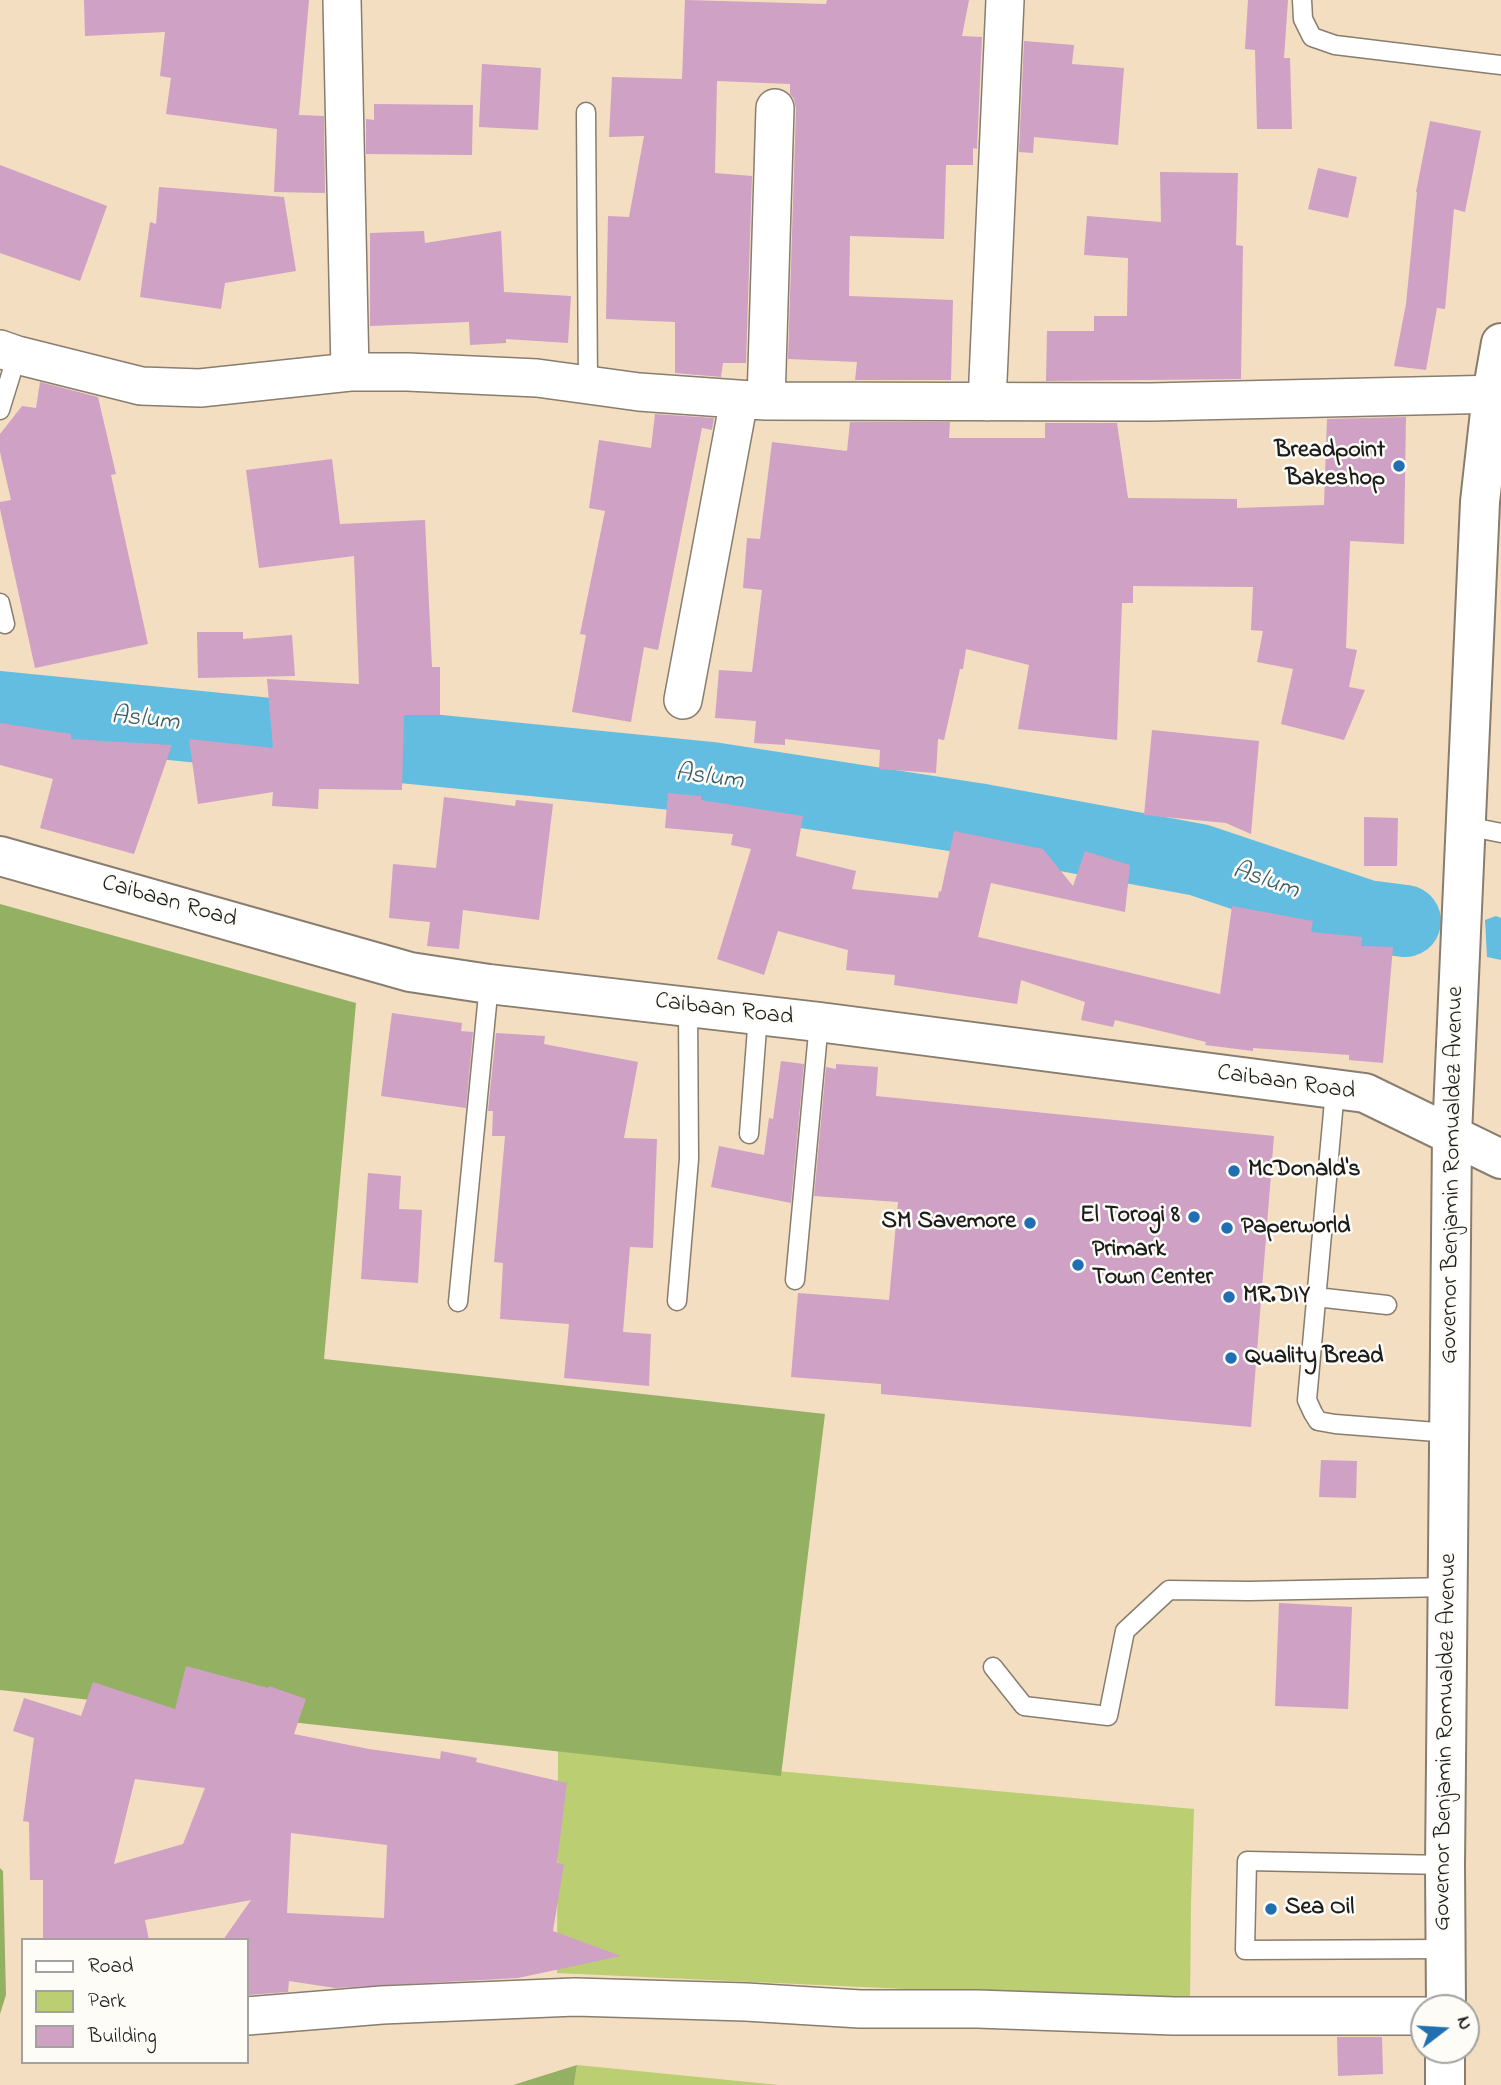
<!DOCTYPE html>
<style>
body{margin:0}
#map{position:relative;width:1501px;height:2085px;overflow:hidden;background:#f3dec1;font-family:"Indie Flower",sans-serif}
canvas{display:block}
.legend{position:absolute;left:21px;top:1938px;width:228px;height:126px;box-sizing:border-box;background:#fdfcf7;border:2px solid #a3a29f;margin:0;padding:9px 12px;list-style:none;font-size:21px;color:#1c1c1c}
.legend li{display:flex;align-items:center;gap:14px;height:35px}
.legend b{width:35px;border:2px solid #a3a29f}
.north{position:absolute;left:1410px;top:1994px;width:70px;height:70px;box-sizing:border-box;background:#fdfcf7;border:2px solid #a3a29f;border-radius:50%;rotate:73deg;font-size:19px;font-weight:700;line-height:28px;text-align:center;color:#1c1c1c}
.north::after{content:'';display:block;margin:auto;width:24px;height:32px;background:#1f6fb2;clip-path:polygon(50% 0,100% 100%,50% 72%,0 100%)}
</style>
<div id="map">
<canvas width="1501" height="2085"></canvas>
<ul class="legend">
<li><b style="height:9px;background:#fff"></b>Road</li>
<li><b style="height:19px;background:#bbce71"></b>Park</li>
<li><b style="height:19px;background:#cea1c5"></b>Building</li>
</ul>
<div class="north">N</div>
</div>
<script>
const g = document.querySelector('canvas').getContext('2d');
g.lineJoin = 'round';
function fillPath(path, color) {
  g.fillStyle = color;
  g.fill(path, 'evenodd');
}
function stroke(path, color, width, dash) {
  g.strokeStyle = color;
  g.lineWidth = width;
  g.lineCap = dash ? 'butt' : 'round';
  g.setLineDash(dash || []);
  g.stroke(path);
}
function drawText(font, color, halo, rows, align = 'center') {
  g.font = font + ' "Indie Flower",sans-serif';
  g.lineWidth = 5;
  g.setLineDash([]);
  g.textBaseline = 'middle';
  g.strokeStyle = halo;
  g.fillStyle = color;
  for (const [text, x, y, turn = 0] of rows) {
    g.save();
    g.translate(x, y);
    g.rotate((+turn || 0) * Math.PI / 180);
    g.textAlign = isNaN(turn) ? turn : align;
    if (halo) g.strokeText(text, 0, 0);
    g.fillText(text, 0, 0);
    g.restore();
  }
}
const green = new Path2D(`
 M 558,1751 L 1194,1809 L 1191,1903 L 1190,2002 L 557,1973 Z
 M 577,2065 L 779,2085 L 574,2085 Z`);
const forest = new Path2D(`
 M 0,904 L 356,1003 L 324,1359 L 825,1414 L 781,1776 L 0,1690 Z
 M 0,1868 L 3,1871 L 6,1995 L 0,2014 Z
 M 577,2065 L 574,2085 L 513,2085 Z`);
const water = new Path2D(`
 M 1496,916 L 1501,918 L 1501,960 L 1487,957 L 1485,920 Z`);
const river = new Path2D(`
 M 0,707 L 712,778 L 977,819 L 1199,860 L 1366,916 L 1405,921`);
const building = new Path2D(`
 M 84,0 L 309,0 L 299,115 L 324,116 L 325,193 L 274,192 L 277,129 L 166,114 L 171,78 L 160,76 L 165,32 L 85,36 Z
 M 685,0 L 826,4 L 827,0 L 969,0 L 962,36 L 982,37 L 977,149 L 973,148 L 973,165 L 946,165 L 944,239 L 850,236 L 849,296 L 953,300 L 951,380 L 855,380 L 857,362 L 788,359 L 796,109 L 794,99 L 790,94 L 790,84 L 717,81 L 715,173 L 752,176 L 746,363 L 723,363 L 721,377 L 675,373 L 675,322 L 606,319 L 608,216 L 629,217 L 644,136 L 609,137 L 612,77 L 682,79 Z
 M 1248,0 L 1288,0 L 1284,58 L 1290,58 L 1292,129 L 1257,129 L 1255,50 L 1245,49 Z
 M 1024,41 L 1074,45 L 1072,64 L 1124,68 L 1118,145 L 1034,137 L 1033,153 L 1019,152 Z
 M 482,64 L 541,68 L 538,130 L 479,127 Z
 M 374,104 L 473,105 L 472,155 L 366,154 L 366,119 L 374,120 Z
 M 1430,121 L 1481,131 L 1465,212 L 1454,209 L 1445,309 L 1437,308 L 1426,370 L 1394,366 L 1406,304 L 1417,192 L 1416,192 Z
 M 0,165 L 107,206 L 80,281 L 0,253 Z
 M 1318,168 L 1357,177 L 1348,218 L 1308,209 Z
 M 1160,172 L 1238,173 L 1236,245 L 1243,246 L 1241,379 L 1046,381 L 1047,331 L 1094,331 L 1094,316 L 1127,316 L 1128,258 L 1084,255 L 1087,216 L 1161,222 Z
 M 159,187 L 284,197 L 296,271 L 225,283 L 221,309 L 140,297 L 150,222 L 156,224 Z
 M 424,231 L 425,243 L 501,231 L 504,292 L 571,296 L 568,343 L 506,339 L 506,343 L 470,345 L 469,322 L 370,326 L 370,233 Z
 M 40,382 L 98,397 L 116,474 L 111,475 L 148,644 L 35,668 L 0,509 L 0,502 L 11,500 L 0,452 L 0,434 L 22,406 L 36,408 Z
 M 655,414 L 714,418 L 712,430 L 702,428 L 658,650 L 644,647 L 631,722 L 572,712 L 586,635 L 580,634 L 605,511 L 589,508 L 599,440 L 651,448 Z
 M 1406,417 L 1404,544 L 1350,541 L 1346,648 L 1357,650 L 1349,687 L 1365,690 L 1344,740 L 1281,724 L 1293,669 L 1257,662 L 1263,631 L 1251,630 L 1253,587 L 1133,586 L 1133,603 L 1122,603 L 1117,740 L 1018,729 L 1029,665 L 966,649 L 963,669 L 960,669 L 944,740 L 938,739 L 936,773 L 879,769 L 880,750 L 785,739 L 785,745 L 754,743 L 756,721 L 715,718 L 719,670 L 752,672 L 762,590 L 743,588 L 747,538 L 760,539 L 772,442 L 847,451 L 850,422 L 950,422 L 949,438 L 1045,438 L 1045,423 L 1117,423 L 1128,498 L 1237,499 L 1237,508 L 1324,505 L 1327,419 Z
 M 332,459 L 340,524 L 425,520 L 432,667 L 440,667 L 440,715 L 404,715 L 402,790 L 319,789 L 318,809 L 272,806 L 273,792 L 198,804 L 189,739 L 273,748 L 267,679 L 359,684 L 354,556 L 259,568 L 246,470 Z
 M 197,632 L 243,632 L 243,639 L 292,635 L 295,676 L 198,678 Z
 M 0,723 L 71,734 L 71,739 L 172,745 L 134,854 L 40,828 L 53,779 L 0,765 Z
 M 1152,730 L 1259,741 L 1251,834 L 1226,823 L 1144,815 Z
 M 668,793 L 701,796 L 701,800 L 803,816 L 796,856 L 856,871 L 852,889 L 938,898 L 939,891 L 941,892 L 954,831 L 1043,849 L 1073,886 L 1085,851 L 1130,865 L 1125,912 L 991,883 L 978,937 L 1220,994 L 1232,906 L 1313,921 L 1311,932 L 1362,937 L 1361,946 L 1393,947 L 1383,1063 L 1349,1060 L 1349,1055 L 1253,1048 L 1253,1051 L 1205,1045 L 1206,1042 L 1115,1020 L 1113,1027 L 1081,1020 L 1085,1002 L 1021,980 L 1017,1004 L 894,985 L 895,975 L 846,970 L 848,950 L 778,931 L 764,975 L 717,959 L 751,849 L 731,845 L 733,834 L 665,828 Z
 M 444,797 L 515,806 L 516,800 L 553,804 L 539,920 L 463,910 L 459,949 L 427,946 L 430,922 L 389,918 L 393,864 L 436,868 Z
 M 1364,817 L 1398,818 L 1397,866 L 1364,866 Z
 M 392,1013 L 462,1023 L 461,1031 L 473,1032 L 466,1108 L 381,1096 Z
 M 496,1033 L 545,1036 L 544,1044 L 638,1062 L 624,1138 L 657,1139 L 653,1248 L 630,1247 L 623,1332 L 651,1334 L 649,1386 L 564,1378 L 569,1324 L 500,1319 L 503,1263 L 494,1262 L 505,1136 L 492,1136 L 493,1111 L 488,1111 Z
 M 781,1061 L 804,1064 L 791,1203 L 711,1187 L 719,1146 L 764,1155 L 769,1118 L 773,1119 Z
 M 836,1064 L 878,1067 L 876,1096 L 1274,1136 L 1251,1427 L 881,1394 L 881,1384 L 791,1377 L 798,1293 L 889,1300 L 898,1202 L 814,1196 L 826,1067 L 836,1069 Z
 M 368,1173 L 401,1176 L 399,1209 L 422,1210 L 418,1283 L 361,1279 Z
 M 1321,1460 L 1357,1461 L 1356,1498 L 1319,1497 Z
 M 1279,1603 L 1352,1607 L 1348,1709 L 1275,1706 Z
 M 186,1666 L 268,1688 L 269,1686 L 306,1699 L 294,1734 L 369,1749 L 440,1759 L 441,1751 L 477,1758 L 476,1762 L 567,1783 L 557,1863 L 564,1864 L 553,1931 L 621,1956 L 518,1978 L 335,1988 L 289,1981 L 288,1992 L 249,1995 L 247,1990 L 247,1940 L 223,1940 L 251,1900 L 145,1920 L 149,1940 L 43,1940 L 43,1880 L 30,1880 L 29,1822 L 23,1821 L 34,1738 L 13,1731 L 24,1698 L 81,1716 L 93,1682 L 175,1709 ZM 135,1779 L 205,1788 L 183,1844 L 114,1864 ZM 291,1833 L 387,1845 L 384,1918 L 287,1913 Z
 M 1337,2037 L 1382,2037 L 1383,2074 L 1338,2076 Z`);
const lane = new Path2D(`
 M 1302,0 L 1303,19 L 1312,37 L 1335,45 L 1501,65
 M 586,112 L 588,384
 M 0,410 L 17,355
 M 0,603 L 5,624
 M 1466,826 L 1501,833
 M 1335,1090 L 1307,1400 L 1313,1413 L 1318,1421 L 1335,1424 L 1449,1433
 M 749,1134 L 758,1015
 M 795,1280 L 819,1022
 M 1316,1297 L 1387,1305
 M 677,1301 L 689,1159 L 688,1007
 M 458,1302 L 489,984
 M 993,1667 L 1024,1706 L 1108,1716 L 1125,1631 L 1169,1590 L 1249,1591 L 1449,1587
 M 1445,1949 L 1245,1950 L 1247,1861 L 1445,1865`);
const street = new Path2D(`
 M 342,0 L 350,372
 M 0,349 L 17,355 L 141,386 L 200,388 L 350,372 L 407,372 L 537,378 L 639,392 L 766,401 L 1151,402 L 1501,394
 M 766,401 L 775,108
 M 987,402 L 1005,0
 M 683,700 L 739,400
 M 247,2016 L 382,2005 L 575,1997 L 746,2002 L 860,2009 L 978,2009 L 1174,2016 L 1424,2016`);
const secondary = new Path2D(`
 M 0,856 L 410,972 L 489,984 L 819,1022 L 1365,1093 L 1501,1159
 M 1446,2008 L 1445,1865 L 1452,1135 L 1480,502 L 1492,394 L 1501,343
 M 1445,2085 L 1445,2050`);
const markers = [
 [1399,466,7,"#1f6fb2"],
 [1234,1171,7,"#1f6fb2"],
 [1194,1217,7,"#1f6fb2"],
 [1030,1223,7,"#1f6fb2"],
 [1227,1228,7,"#1f6fb2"],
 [1078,1265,7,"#1f6fb2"],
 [1229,1297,7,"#1f6fb2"],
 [1231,1358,7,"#1f6fb2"],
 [1271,1909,7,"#1f6fb2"]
];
const poiNames = [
 ["Breadpoint",1385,452,"right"],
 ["Bakeshop",1385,480,"right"],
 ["McDonald's",1248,1171],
 ["El Torogi 8",1180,1217,"right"],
 ["SM Savemore",1016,1223,"right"],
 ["Paperworld",1241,1228],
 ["Primark",1092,1251],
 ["Town Center",1092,1279],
 ["MR.DIY",1243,1297],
 ["Quality Bread",1245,1358],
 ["Sea Oil",1285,1909]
];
const streetNames = [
 ["Caibaan Road",169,903,16],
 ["Caibaan Road",724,1011,7],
 ["Caibaan Road",1286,1084,8],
 ["Governor Benjamin Romualdez Avenue",1454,1175,-89],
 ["Governor Benjamin Romualdez Avenue",1447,1742,-89]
];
const waterNames = [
 ["Aslum",145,721,6],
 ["Aslum",709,779,7],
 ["Aslum",1265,882,19]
];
fillPath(green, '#bbce71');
fillPath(forest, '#94b163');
fillPath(water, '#63bde1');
stroke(river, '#63bde1', 72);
fillPath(building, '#cea1c5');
stroke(lane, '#887d6e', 21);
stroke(street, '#887d6e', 40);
stroke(secondary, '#887d6e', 42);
stroke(lane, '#fff', 18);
stroke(street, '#fff', 37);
stroke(secondary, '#fff', 38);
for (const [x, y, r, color] of markers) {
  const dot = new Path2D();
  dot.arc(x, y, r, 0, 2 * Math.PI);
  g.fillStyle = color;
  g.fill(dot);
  stroke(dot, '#fdfcf7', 2.5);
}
drawText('bold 24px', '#1c1c1c', '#fdfcf7', poiNames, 'left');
drawText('24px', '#1c1c1c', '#fdfcf7', streetNames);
drawText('italic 26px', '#385c6b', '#fdfcf7', waterNames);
</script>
